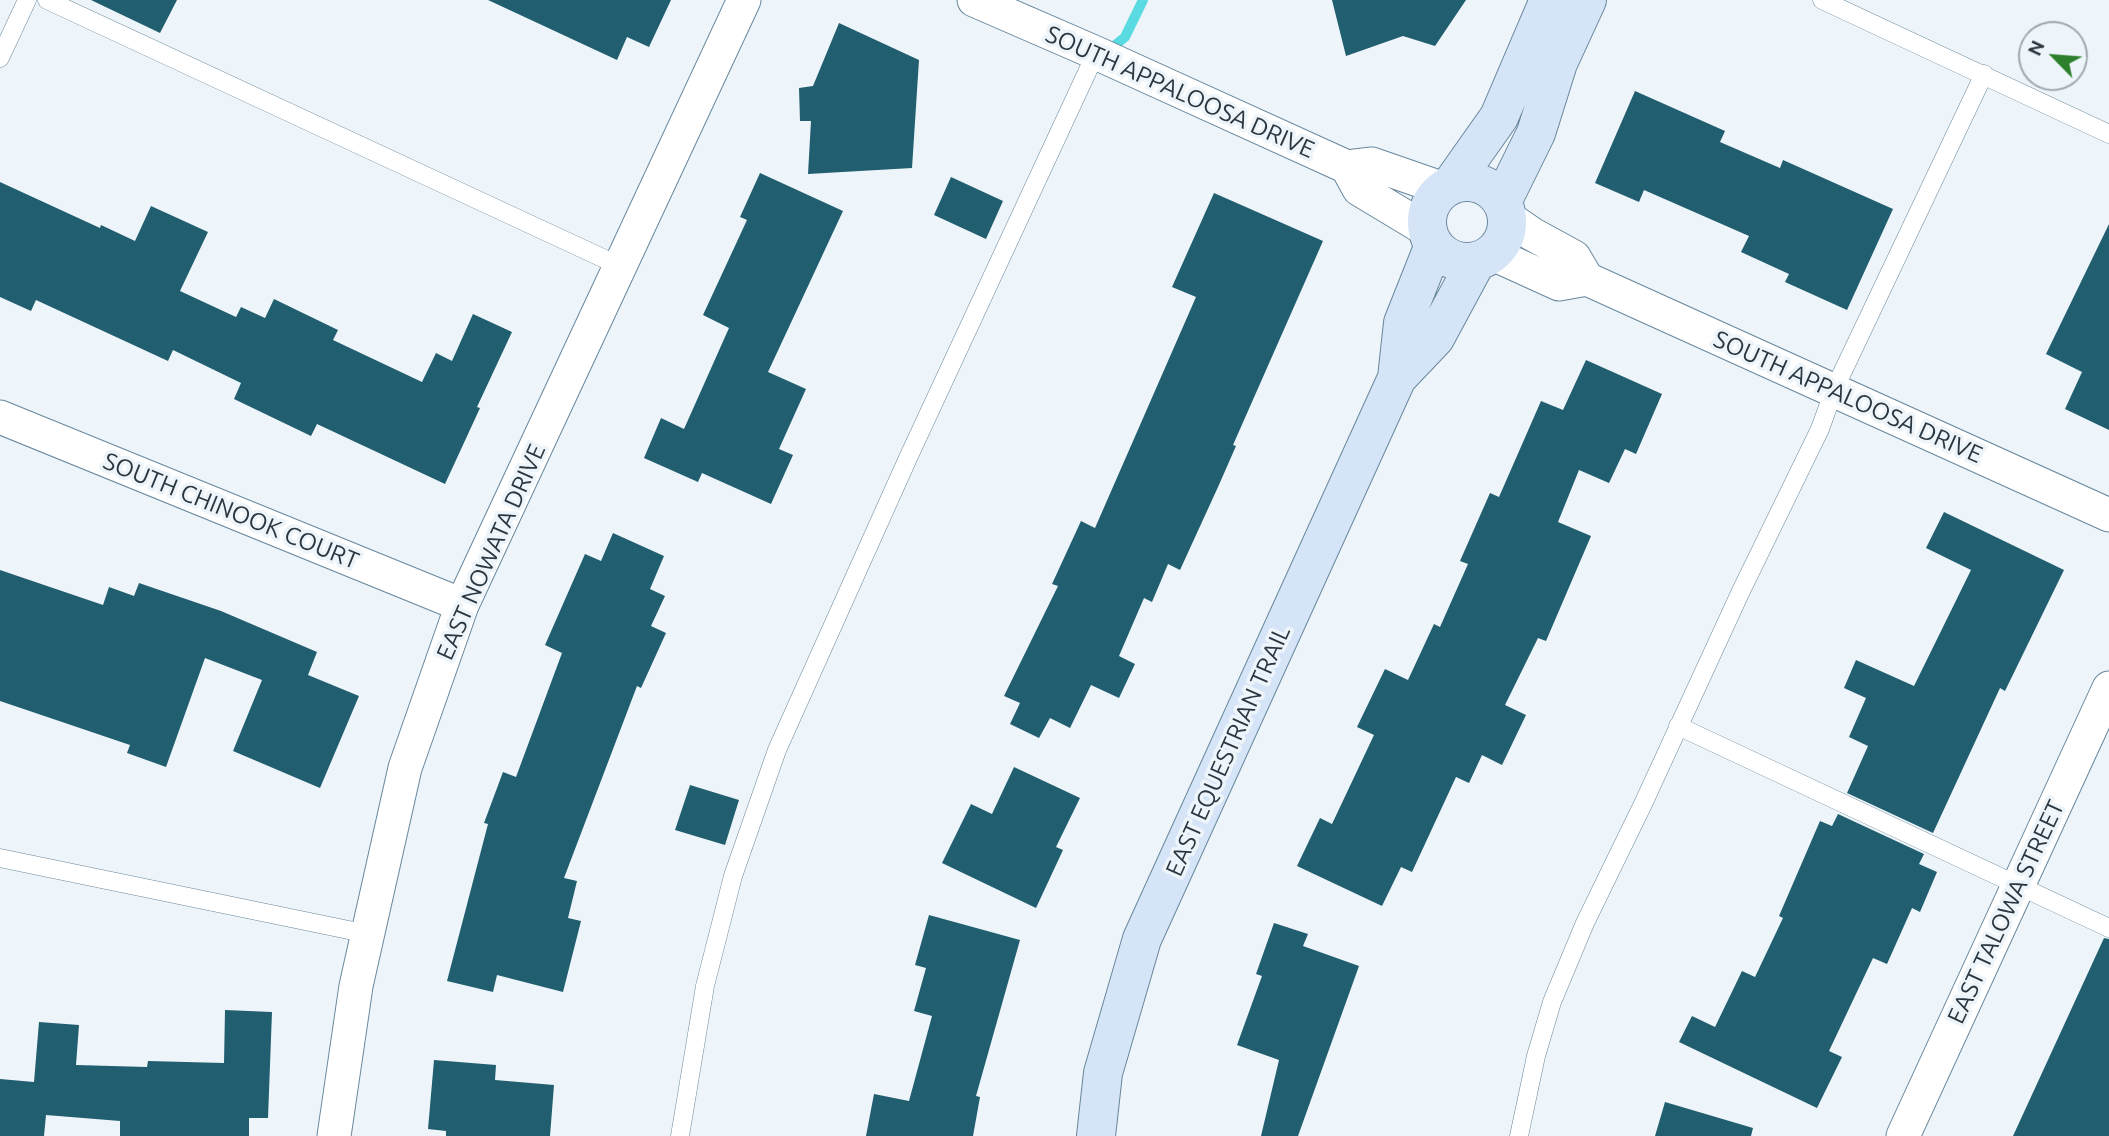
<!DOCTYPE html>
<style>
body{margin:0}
#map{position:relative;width:2109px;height:1136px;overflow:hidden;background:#eef5fa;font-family:Ubuntu,sans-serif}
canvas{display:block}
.north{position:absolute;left:2018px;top:21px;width:70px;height:70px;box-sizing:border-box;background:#eef5fa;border:2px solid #a0a9b0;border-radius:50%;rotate:295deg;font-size:19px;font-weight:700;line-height:28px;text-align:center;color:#2a3740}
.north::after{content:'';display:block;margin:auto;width:24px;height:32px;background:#2d802b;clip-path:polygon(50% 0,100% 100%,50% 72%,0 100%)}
</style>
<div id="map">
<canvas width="2109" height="1136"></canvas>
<div class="north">N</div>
</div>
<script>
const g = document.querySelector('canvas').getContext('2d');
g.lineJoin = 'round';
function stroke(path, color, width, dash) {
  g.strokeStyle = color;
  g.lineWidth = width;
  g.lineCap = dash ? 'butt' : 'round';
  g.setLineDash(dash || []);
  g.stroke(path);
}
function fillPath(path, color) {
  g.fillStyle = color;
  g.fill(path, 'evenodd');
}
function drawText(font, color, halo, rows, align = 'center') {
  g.font = font + ' Ubuntu,sans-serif';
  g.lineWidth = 7;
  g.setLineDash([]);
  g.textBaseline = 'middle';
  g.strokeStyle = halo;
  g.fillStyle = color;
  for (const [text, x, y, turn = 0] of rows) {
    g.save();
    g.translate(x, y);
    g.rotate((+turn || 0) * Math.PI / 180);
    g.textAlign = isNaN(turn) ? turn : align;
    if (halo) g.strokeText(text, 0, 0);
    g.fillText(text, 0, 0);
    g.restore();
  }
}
const stream = new Path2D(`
 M 1108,51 L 1125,37 L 1143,0`);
const building = new Path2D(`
 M 91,0 L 177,0 L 160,33 Z
 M 488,0 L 671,0 L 649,47 L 627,37 L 617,60 Z
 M 1332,0 L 1466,0 L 1435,46 L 1403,36 L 1346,56 Z
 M 839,23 L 919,60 L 912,168 L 808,174 L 811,121 L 800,121 L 799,88 L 813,86 Z
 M 1635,91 L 1725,131 L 1720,142 L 1780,168 L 1783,160 L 1893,209 L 1847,310 L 1785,282 L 1789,274 L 1741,252 L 1749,236 L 1644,190 L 1639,202 L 1595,183 Z
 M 760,173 L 843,211 L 768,372 L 806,389 L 779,449 L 793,455 L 771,504 L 702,473 L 698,482 L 644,458 L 661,418 L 684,429 L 729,328 L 703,315 L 747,220 L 740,217 Z
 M 951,177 L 1003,201 L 986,239 L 934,215 Z
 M 0,182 L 100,228 L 101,225 L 135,241 L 151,206 L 208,232 L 180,291 L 236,317 L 241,307 L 265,318 L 274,299 L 338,330 L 333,340 L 422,382 L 436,353 L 452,361 L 473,314 L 512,332 L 477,407 L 480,408 L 445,484 L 317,424 L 311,436 L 234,399 L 241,383 L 173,350 L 168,361 L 36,300 L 31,311 L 0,297 Z
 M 1214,193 L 1323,241 L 1233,445 L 1236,446 L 1218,487 L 1180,570 L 1168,564 L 1152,602 L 1144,598 L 1119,656 L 1135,664 L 1119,698 L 1091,685 L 1070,728 L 1050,718 L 1039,738 L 1010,724 L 1020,703 L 1004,696 L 1058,586 L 1052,584 L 1081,521 L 1095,528 L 1196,297 L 1172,287 Z
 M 2109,224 L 2109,430 L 2065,409 L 2082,372 L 2046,354 Z
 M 1586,360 L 1662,394 L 1636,454 L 1625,449 L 1609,483 L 1579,470 L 1558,522 L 1591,536 L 1546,641 L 1538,638 L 1505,705 L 1526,715 L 1502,765 L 1482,755 L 1469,783 L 1456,777 L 1412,872 L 1401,867 L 1382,906 L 1297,866 L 1320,818 L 1332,824 L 1374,735 L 1357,727 L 1385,669 L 1408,680 L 1434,624 L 1440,627 L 1468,564 L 1460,561 L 1490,493 L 1499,497 L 1541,401 L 1563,410 Z
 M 1944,512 L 2064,570 L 2005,691 L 2000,688 L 1933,833 L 1847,793 L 1868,746 L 1849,737 L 1866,698 L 1844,688 L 1856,660 L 1914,686 L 1971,570 L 1926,548 Z
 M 613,533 L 664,556 L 650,589 L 665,596 L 651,626 L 666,633 L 641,688 L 637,686 L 564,878 L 577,881 L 568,918 L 581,921 L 563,992 L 497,975 L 493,992 L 447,981 L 488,824 L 484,823 L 503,772 L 516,777 L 562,653 L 545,645 L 585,554 L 601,561 Z
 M 0,570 L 103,605 L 109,587 L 134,596 L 139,583 L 221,611 L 317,652 L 308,675 L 359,696 L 320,788 L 233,751 L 262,680 L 205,658 L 166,767 L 127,753 L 130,745 L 0,701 Z
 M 1014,767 L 1080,798 L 1056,847 L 1063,850 L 1036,908 L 942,863 L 971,804 L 992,814 Z
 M 690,785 L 739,800 L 725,845 L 675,830 Z
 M 1838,814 L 1924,854 L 1919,864 L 1937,872 L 1920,912 L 1912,908 L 1887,964 L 1873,958 L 1829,1051 L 1842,1057 L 1817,1108 L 1679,1042 L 1692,1016 L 1715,1027 L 1742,971 L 1755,977 L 1783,918 L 1779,916 L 1820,821 L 1832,826 Z
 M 929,915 L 1020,940 L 976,1096 L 980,1097 L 973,1136 L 866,1136 L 874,1094 L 909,1101 L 932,1016 L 914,1011 L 926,968 L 915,965 Z
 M 1274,923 L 1308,934 L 1303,946 L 1359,966 L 1298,1136 L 1261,1136 L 1279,1060 L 1237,1045 L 1262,976 L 1256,974 Z
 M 2104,938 L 2109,939 L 2109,1136 L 2013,1136 Z
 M 225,1010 L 272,1012 L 268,1118 L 249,1118 L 249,1136 L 120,1136 L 120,1121 L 46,1115 L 44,1136 L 0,1136 L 0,1079 L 34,1082 L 39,1022 L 79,1025 L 76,1065 L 147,1067 L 148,1061 L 224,1063 Z
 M 434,1060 L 496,1065 L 495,1080 L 554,1085 L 550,1136 L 446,1136 L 446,1131 L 428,1129 Z
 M 1665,1102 L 1753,1128 L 1751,1136 L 1655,1136 Z`);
const lane = new Path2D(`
 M 47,0 L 622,267
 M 1822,0 L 2109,134
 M 0,58 L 27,0
 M 1678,726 L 2109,928
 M 0,858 L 368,934
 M 680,1136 L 705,986 L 733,876 L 777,750 L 908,458 L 1096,53
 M 1519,1136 L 1536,1056 L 1552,1002 L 1585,923 L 1643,804 L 1741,591 L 1820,429 L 1834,390 L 1984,74`);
const street = new Path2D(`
 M 974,0 L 1096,53 L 1347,167 L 1372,164 L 1444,189
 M 1347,167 L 1359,189 L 1427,230
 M 1507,217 L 1532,234 L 1574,257 L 1587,279
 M 1493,254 L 1559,284 L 1587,279 L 2109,515
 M 0,417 L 462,605
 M 334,1136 L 356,986 L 405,768 L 462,605 L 744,0
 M 1903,1136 L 2109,688`);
const secondary = new Path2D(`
 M1427 222a40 40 0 1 1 80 0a40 40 0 1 1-80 0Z
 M 1451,185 L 1499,117 L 1549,0
 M 1502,202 L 1536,133 L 1558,63 L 1587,0
 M 1397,378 L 1435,338 L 1476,262
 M 1096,1136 L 1103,1073 L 1142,939 L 1397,378 L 1403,323 L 1434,245`);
const streetNames = [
 ["SOUTH APPALOOSA DRIVE",1180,92,24],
 ["SOUTH APPALOOSA DRIVE",1848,397,24],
 ["SOUTH CHINOOK COURT",231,511,22],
 ["EAST NOWATA DRIVE",491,552,-66],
 ["EAST EQUESTRIAN TRAIL",1228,751,-66],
 ["EAST TALOWA STREET",2006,912,-65]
];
stroke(stream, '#5adae1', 10);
fillPath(building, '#215e6f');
stroke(lane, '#68879d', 19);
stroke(street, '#68879d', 35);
stroke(secondary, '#68879d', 40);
stroke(lane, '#fff', 18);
stroke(street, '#fff', 33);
stroke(secondary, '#d6e4f8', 38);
drawText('24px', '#2a3740', '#eef5fa', streetNames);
</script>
